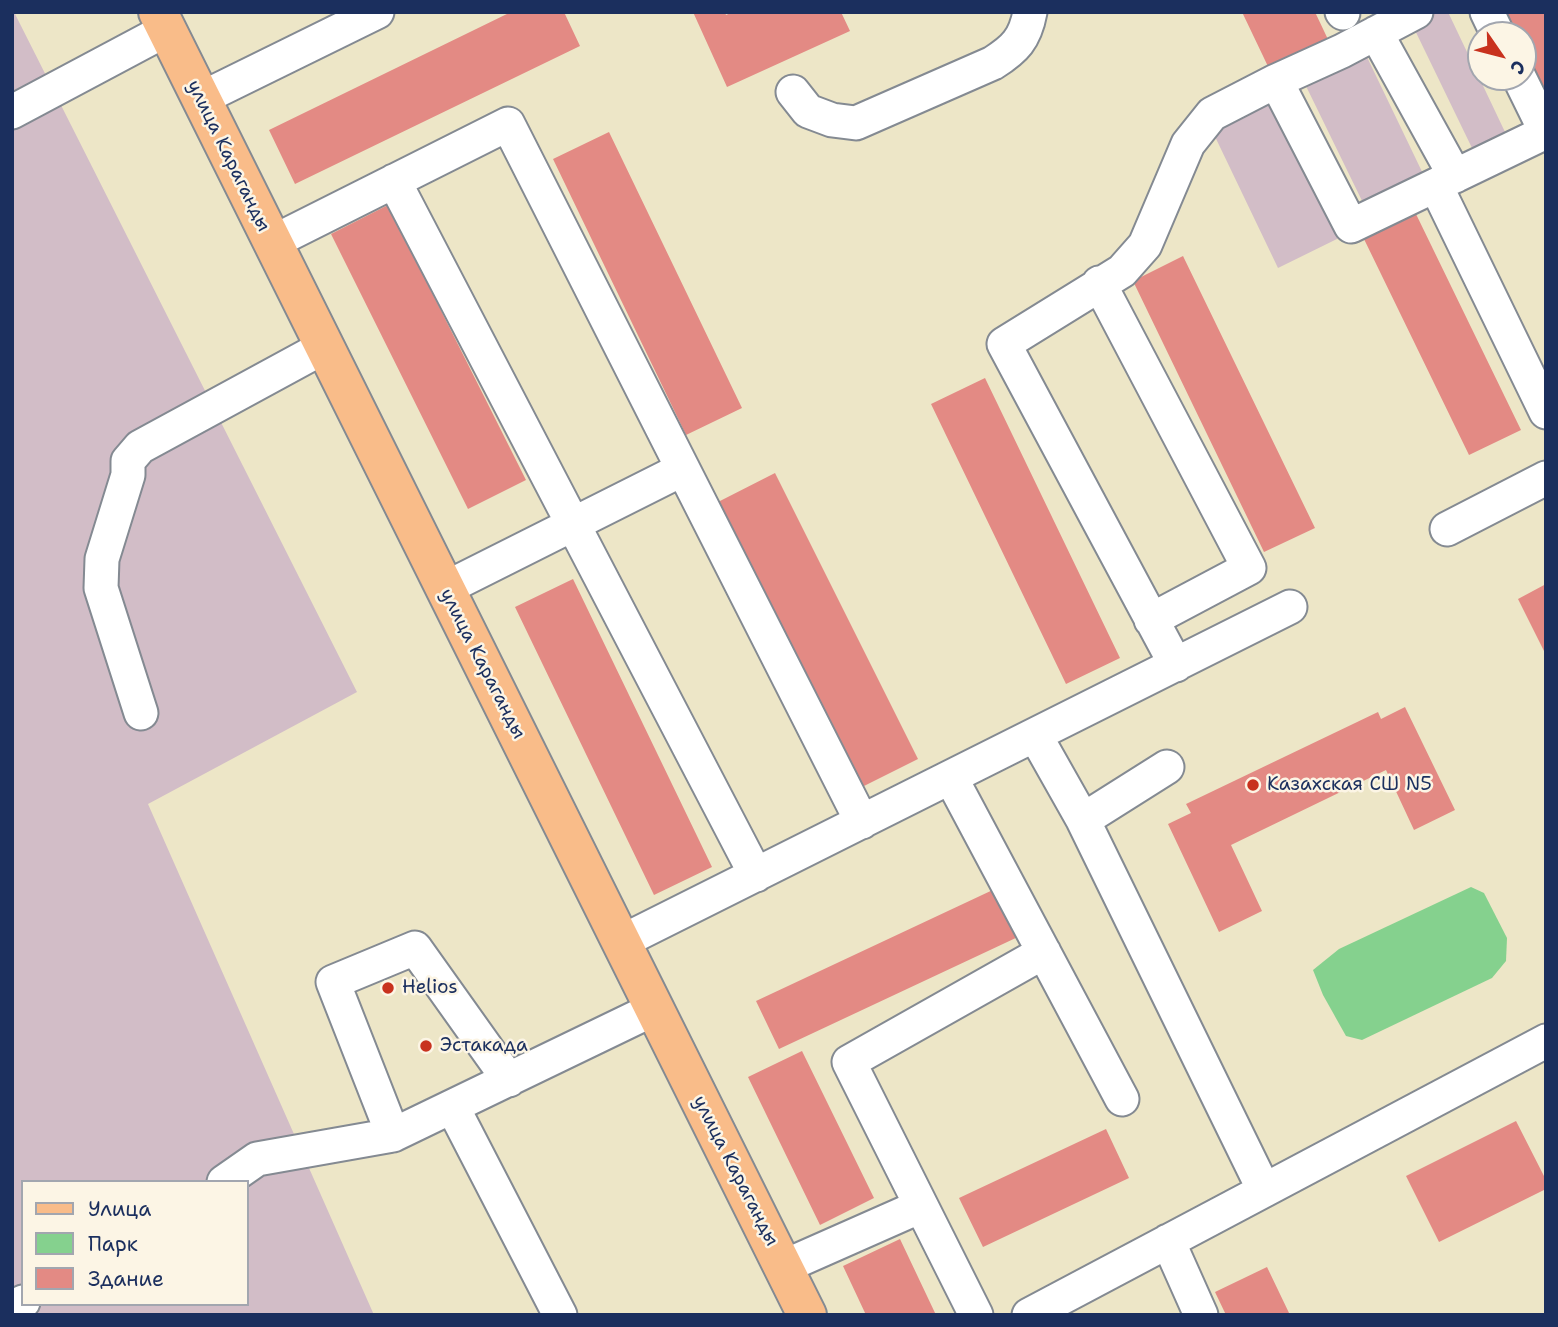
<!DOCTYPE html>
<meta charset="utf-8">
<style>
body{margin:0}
#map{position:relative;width:1558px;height:1327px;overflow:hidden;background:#ede6c7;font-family:"Shantell Sans",sans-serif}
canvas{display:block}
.frame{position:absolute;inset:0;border:14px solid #1b2f5e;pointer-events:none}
.legend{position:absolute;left:21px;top:1180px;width:228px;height:126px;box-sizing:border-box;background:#fcf5e5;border:2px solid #a2a6af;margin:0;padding:9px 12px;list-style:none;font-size:21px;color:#1b2f5e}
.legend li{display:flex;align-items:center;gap:14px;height:35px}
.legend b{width:35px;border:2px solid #a2a6af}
.north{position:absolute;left:1467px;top:21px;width:70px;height:70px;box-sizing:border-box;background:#fcf5e5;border:2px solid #a2a6af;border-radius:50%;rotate:125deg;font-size:19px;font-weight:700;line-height:28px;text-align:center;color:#1b2f5e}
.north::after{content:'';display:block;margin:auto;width:24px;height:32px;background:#c8321e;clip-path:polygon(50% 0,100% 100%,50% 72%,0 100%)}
</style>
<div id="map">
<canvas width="1558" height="1327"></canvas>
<div class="frame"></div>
<ul class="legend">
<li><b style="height:9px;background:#f9bc89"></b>Улица</li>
<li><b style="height:19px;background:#85d18e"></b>Парк</li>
<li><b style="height:19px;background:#e38a84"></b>Здание</li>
</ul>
<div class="north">С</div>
</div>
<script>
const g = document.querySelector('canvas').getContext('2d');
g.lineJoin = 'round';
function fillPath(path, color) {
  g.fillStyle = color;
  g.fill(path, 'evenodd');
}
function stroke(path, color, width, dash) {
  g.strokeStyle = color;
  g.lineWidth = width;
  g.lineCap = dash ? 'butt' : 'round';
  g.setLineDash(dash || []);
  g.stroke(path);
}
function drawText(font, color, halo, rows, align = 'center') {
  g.font = font + ' "Shantell Sans",sans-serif';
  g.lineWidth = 5;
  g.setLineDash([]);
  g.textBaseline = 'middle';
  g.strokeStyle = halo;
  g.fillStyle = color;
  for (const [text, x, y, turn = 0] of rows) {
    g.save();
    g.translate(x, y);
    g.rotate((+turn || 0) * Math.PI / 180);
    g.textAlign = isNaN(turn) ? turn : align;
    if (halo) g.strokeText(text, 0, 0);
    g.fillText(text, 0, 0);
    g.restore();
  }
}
const industrial = new Path2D(`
 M 12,12 L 14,12 L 357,692 L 148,804 L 374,1315 L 12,1315 ZM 23,1182 L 247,1182 L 247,1304 L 23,1304 Z
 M 1426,12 L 1448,12 L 1505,132 L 1472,148 L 1410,20 Z
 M 1366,55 L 1426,180 L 1366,209 L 1305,84 Z
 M 1271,91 L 1341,237 L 1278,268 L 1208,122 Z`);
const green = new Path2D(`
 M 1471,887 L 1484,893 L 1507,938 L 1506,961 L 1492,978 L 1362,1040 L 1346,1036 L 1323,995 L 1313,970 L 1339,949 Z`);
const building = new Path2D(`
 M 511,12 L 564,12 L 580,46 L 295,184 L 269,130 Z
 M 693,12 L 725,12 L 726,15 L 733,12 L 841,12 L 850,31 L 727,87 Z
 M 1242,12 L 1315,12 L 1333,50 L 1274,79 Z
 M 1505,12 L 1546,12 L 1546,96 L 1523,49 L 1523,35 L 1516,35 Z
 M 609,132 L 742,408 L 686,435 L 553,159 Z
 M 388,205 L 526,480 L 468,509 L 331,234 Z
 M 1415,212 L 1521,430 L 1469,455 L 1363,237 Z
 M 1183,256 L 1315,528 L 1264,552 L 1133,281 Z
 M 985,378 L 1120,658 L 1066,684 L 931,404 Z
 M 775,473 L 918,759 L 860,788 L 718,502 Z
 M 573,579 L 712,867 L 654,895 L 515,607 Z
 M 1546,584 L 1546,650 L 1544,651 L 1518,599 Z
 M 1405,707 L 1455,810 L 1414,830 L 1386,770 L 1231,845 L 1262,911 L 1219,932 L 1168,824 L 1191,813 L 1186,804 L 1378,712 L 1381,719 Z
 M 997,888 L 1020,936 L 779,1049 L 756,1001 Z
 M 802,1051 L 874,1198 L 820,1225 L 748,1077 Z
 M 1516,1121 L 1546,1180 L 1546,1189 L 1439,1242 L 1406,1176 Z
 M 1106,1129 L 1129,1178 L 983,1247 L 959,1198 Z
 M 900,1239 L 936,1315 L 866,1315 L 843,1266 Z
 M 1267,1267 L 1290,1315 L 1226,1315 L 1215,1292 Z`);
const minor = new Path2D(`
 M 1342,12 L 1343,13
 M 1487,12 L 1498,35
 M 1376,33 L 1455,176
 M 1519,77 L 1546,132
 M 1276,81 L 1351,226 L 1546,132
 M 793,92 L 808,111 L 832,120 L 856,123 L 993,63 C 1015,49 1025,39 1030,12
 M 200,99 L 377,12
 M 12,112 L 166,30
 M 394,181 L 756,875
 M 1436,186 L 1546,412
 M 271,243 L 508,124 L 862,822
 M 1099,283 L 1249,568 L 1151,620
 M 1447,529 L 1546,478
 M 444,589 L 683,469
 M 1176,665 L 1004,344 L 1122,271 L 1145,245 L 1188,144 L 1212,114 L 1276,81 L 1342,51 L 1416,12
 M 141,713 L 101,588 L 102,559 L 128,475 L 128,461 L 140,447 L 324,347
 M 1035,735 L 1083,820 L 1264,1190
 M 951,778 L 1122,1099
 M 1083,820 L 1167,767
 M 621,942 L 1290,607
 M 509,1080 L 415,948 L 333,982 L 393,1135 L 654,1009
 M 453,1108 L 560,1315
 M 224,1182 L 257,1159 L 393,1135
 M 1168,1241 L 1201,1315
 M 783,1267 L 921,1206
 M 12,1308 L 23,1302
 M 976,1315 L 849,1062 L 1044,952
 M 1029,1315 L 1546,1041`);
const major = new Path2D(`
 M 158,12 L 807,1315`);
const markers = [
 [1253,785,7,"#c8321e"],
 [388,988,7,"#c8321e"],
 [426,1046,7,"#c8321e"]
];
const streetNames = [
 ["улица Караганды",228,156,64],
 ["улица Караганды",482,664,63],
 ["улица Караганды",735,1171,63]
];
const poiNames = [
 ["Казахская СШ N5",1267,785],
 ["Helios",402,988],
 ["Эстакада",440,1046]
];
fillPath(industrial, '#d2bdc7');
fillPath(green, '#85d18e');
fillPath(building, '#e38a84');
stroke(minor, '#848a92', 37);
stroke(major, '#848a92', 42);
stroke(minor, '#fff', 33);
stroke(major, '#f9bc89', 38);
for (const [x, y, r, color] of markers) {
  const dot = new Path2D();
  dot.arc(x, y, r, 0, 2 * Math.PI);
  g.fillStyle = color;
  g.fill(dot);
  stroke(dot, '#fcf5e5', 2.5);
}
drawText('19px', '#1b2f5e', '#fcf5e5', streetNames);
drawText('19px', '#1b2f5e', '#fcf5e5', poiNames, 'left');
</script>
